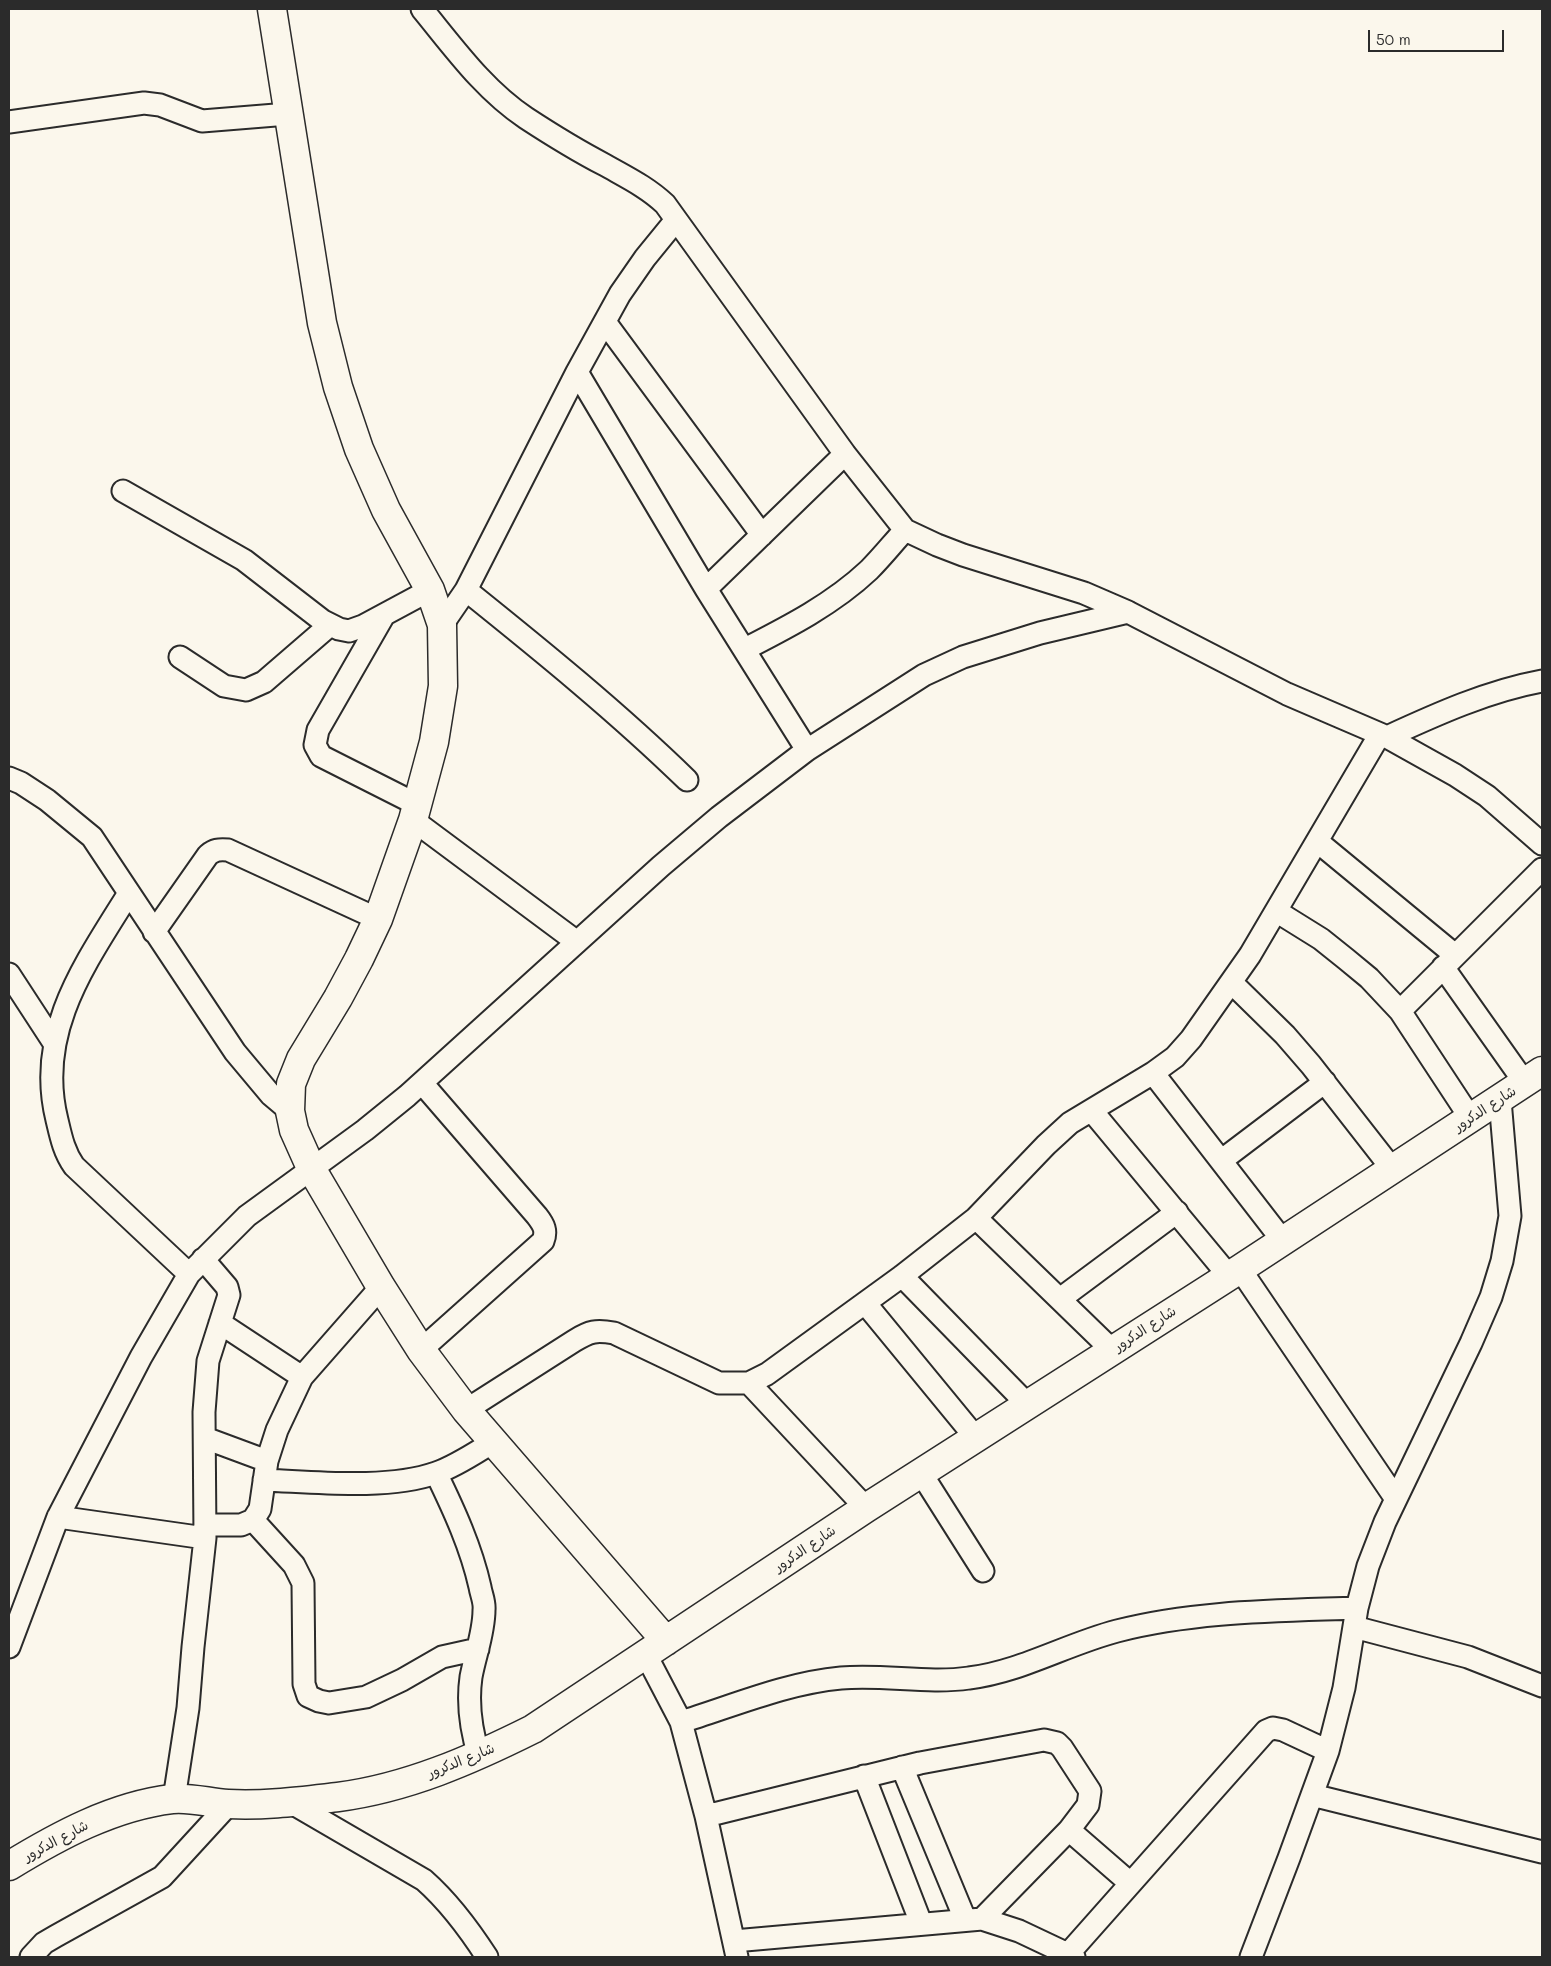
<!DOCTYPE html>
<meta charset="utf-8">
<style>
body{margin:0}
#map{position:relative;width:1551px;height:1966px;overflow:hidden;background:#fbf7ec;font-family:Mali,sans-serif}
canvas{display:block}
.frame{position:absolute;inset:0;border:10px solid #2b2b2b;pointer-events:none}
.scale{position:absolute;left:1368px;top:30px;width:136px;height:22px;box-sizing:border-box;border:2px solid #2b2b2b;border-top:0;padding-left:6px;font-size:15px;line-height:18px;white-space:nowrap;color:#2b2b2b;-webkit-text-stroke:4px #fbf7ec;paint-order:stroke}
</style>
<div id="map">
<canvas width="1551" height="1966"></canvas>
<div class="frame"></div>
<div class="scale">50 m</div>
</div>
<script>
const g = document.querySelector('canvas').getContext('2d');
g.lineJoin = 'round';
function stroke(path, color, width, dash) {
  g.strokeStyle = color;
  g.lineWidth = width;
  g.lineCap = dash ? 'butt' : 'round';
  g.setLineDash(dash || []);
  g.stroke(path);
}
function drawText(font, color, halo, rows, align = 'center') {
  g.font = font + ' Mali,"Playpen Sans Arabic",sans-serif';
  g.lineWidth = 4.5;
  g.setLineDash([]);
  g.textBaseline = 'middle';
  g.strokeStyle = halo;
  g.fillStyle = color;
  for (const [text, x, y, turn = 0] of rows) {
    g.save();
    g.translate(x, y);
    g.rotate((+turn || 0) * Math.PI / 180);
    g.textAlign = isNaN(turn) ? turn : align;
    if (halo) g.strokeText(text, 0, 0);
    g.fillText(text, 0, 0);
    g.restore();
  }
}
const street = new Path2D(`
 M 422,9 C 454,48 484,90 526,118 C 552,135 578,151 605,165 C 626,177 647,187 665,204 L 845,454 L 905,530 L 937,545 L 963,555 L 1084,593 L 1128,612 L 1287,694 L 1387,737 L 1455,775 L 1487,796 L 1542,844
 M 9,122 L 144,103 L 160,105 L 202,121 L 288,114
 M 605,322 L 762,535
 M 577,372 L 706,589 L 807,750
 M 123,491 L 244,560 L 323,621 L 339,629 L 349,631 L 363,626 L 430,590
 M 706,589 L 845,454
 M 466,590 C 542,651 617,712 687,780
 M 384,615 L 318,730 L 315,745 L 321,756 L 418,805
 M 442,625 L 466,590 L 577,372 L 620,294 L 645,258 L 676,220
 M 745,649 C 788,627 833,604 869,570 C 882,557 893,543 905,530
 M 180,657 L 224,686 L 246,690 L 264,682 L 330,625
 M 1387,737 C 1437,714 1488,691 1542,681
 M 9,778 L 21,783 L 47,800 L 92,837 L 235,1052 L 271,1095 L 290,1111
 M 413,820 L 577,942
 M 1318,842 L 1455,955
 M 129,893 C 85,964 35,1032 57,1120 C 61,1137 64,1152 74,1166 L 189,1274
 M 1276,911 L 1321,939 L 1346,959 L 1369,978 L 1400,1011 L 1471,1119
 M 154,932 L 208,855 C 214,850 219,849 228,850 L 378,919
 M 1443,967 L 1525,1083
 M 9,974 L 54,1043
 M 1231,982 L 1285,1035 L 1311,1065 L 1393,1170
 M 1400,1011 L 1542,869
 M 1153,1073 L 1283,1241
 M 1092,1111 L 1229,1276
 M 1222,1160 L 1325,1082
 M 976,1218 L 1113,1351
 M 1240,1269 L 1396,1499
 M 902,1276 L 1028,1405
 M 1060,1299 L 1177,1212
 M 865,1303 L 976,1438
 M 220,1323 L 302,1377
 M 421,1350 L 543,1241 C 547,1231 544,1225 537,1216 L 422,1083
 M 749,1383 L 866,1508
 M 466,1410 L 574,1341 C 590,1331 596,1330 614,1333 L 719,1383 L 749,1383 L 767,1374 L 902,1276 L 976,1218 L 1046,1145 L 1070,1123 L 1153,1073 L 1175,1057 L 1191,1039 L 1250,955 L 1380,734
 M 205,1438 L 267,1461
 M 436,1473 C 454,1510 471,1547 480,1587 C 481,1594 485,1602 484,1610 C 484,1633 475,1655 471,1677 C 467,1705 471,1730 479,1756
 M 921,1473 L 983,1571
 M 264,1480 C 315,1482 387,1490 436,1473 C 456,1466 475,1453 493,1442
 M 58,1517 L 205,1538
 M 253,1520 L 294,1565 L 303,1583 L 304,1684 L 308,1696 L 319,1701 L 329,1703 L 366,1697 L 402,1680 L 442,1657 L 478,1649
 M 205,1525 L 241,1525 L 253,1520 L 260,1509 L 267,1461 L 277,1430 L 302,1377 L 381,1287
 M 1354,1627 L 1468,1657 L 1542,1686
 M 9,1647 L 58,1517 L 141,1357 L 189,1274 L 247,1216 L 365,1130 L 407,1096 L 661,866 L 719,817 L 807,750 L 924,675 L 963,657 L 1040,633 L 1128,612
 M 646,1655 L 681,1722 L 706,1816 L 737,1957
 M 681,1722 C 733,1706 786,1683 841,1678 C 883,1674 927,1684 969,1678 C 1020,1672 1067,1644 1117,1631 C 1195,1611 1277,1611 1357,1608
 M 902,1767 L 965,1919
 M 864,1776 L 921,1923
 M 1312,1795 L 1542,1852
 M 174,1799 L 188,1708 L 193,1647 L 205,1538 L 204,1412 L 208,1361 L 229,1295 L 227,1287 L 203,1259
 M 290,1802 L 424,1880 C 450,1903 469,1929 487,1957
 M 706,1816 L 920,1763 L 1044,1740 L 1057,1743 L 1062,1748 L 1090,1791 L 1088,1805 L 1069,1830
 M 982,1919 L 1069,1830 L 1130,1883
 M 734,1941 L 982,1919 L 1019,1931 L 1074,1957
 M 1069,1953 L 1266,1731 L 1273,1728 L 1283,1730 L 1328,1751
 M 31,1957 L 44,1943 L 56,1936 L 162,1877 L 229,1804
 M 1251,1957 L 1289,1858 L 1328,1751 L 1344,1688 L 1357,1608 L 1368,1566 L 1385,1522 L 1471,1343 L 1491,1297 L 1502,1261 L 1510,1216 L 1500,1100`);
const secondary = new Path2D(`
 M 272,9 L 322,323 L 338,387 L 359,449 L 386,510 L 430,590 L 442,625 L 443,686 L 434,742 L 413,820 L 378,919 L 359,959 L 338,998 L 301,1059 L 291,1084 L 290,1111 L 294,1130 L 311,1168 L 381,1287 L 421,1350 L 466,1410 L 666,1641
 M 9,1866 C 58,1836 113,1806 172,1799 C 190,1797 210,1803 228,1804 C 265,1806 302,1801 338,1797 C 407,1788 471,1760 533,1729 L 866,1508 L 1240,1269 L 1542,1071`);
const streetNames = [
 ["شارع الدكرور",1485,1109,-33],
 ["شارع الدكرور",1145,1329,-33],
 ["شارع الدكرور",805,1549,-34],
 ["شارع الدكرور",461,1761,-22],
 ["شارع الدكرور",56,1841,-28]
];
stroke(street, '#2b2b2b', 25);
stroke(secondary, '#2b2b2b', 31);
stroke(street, '#fbf7ec', 21);
stroke(secondary, '#fbf7ec', 28);
drawText('14px', '#2b2b2b', '#fbf7ec', streetNames);
</script>
